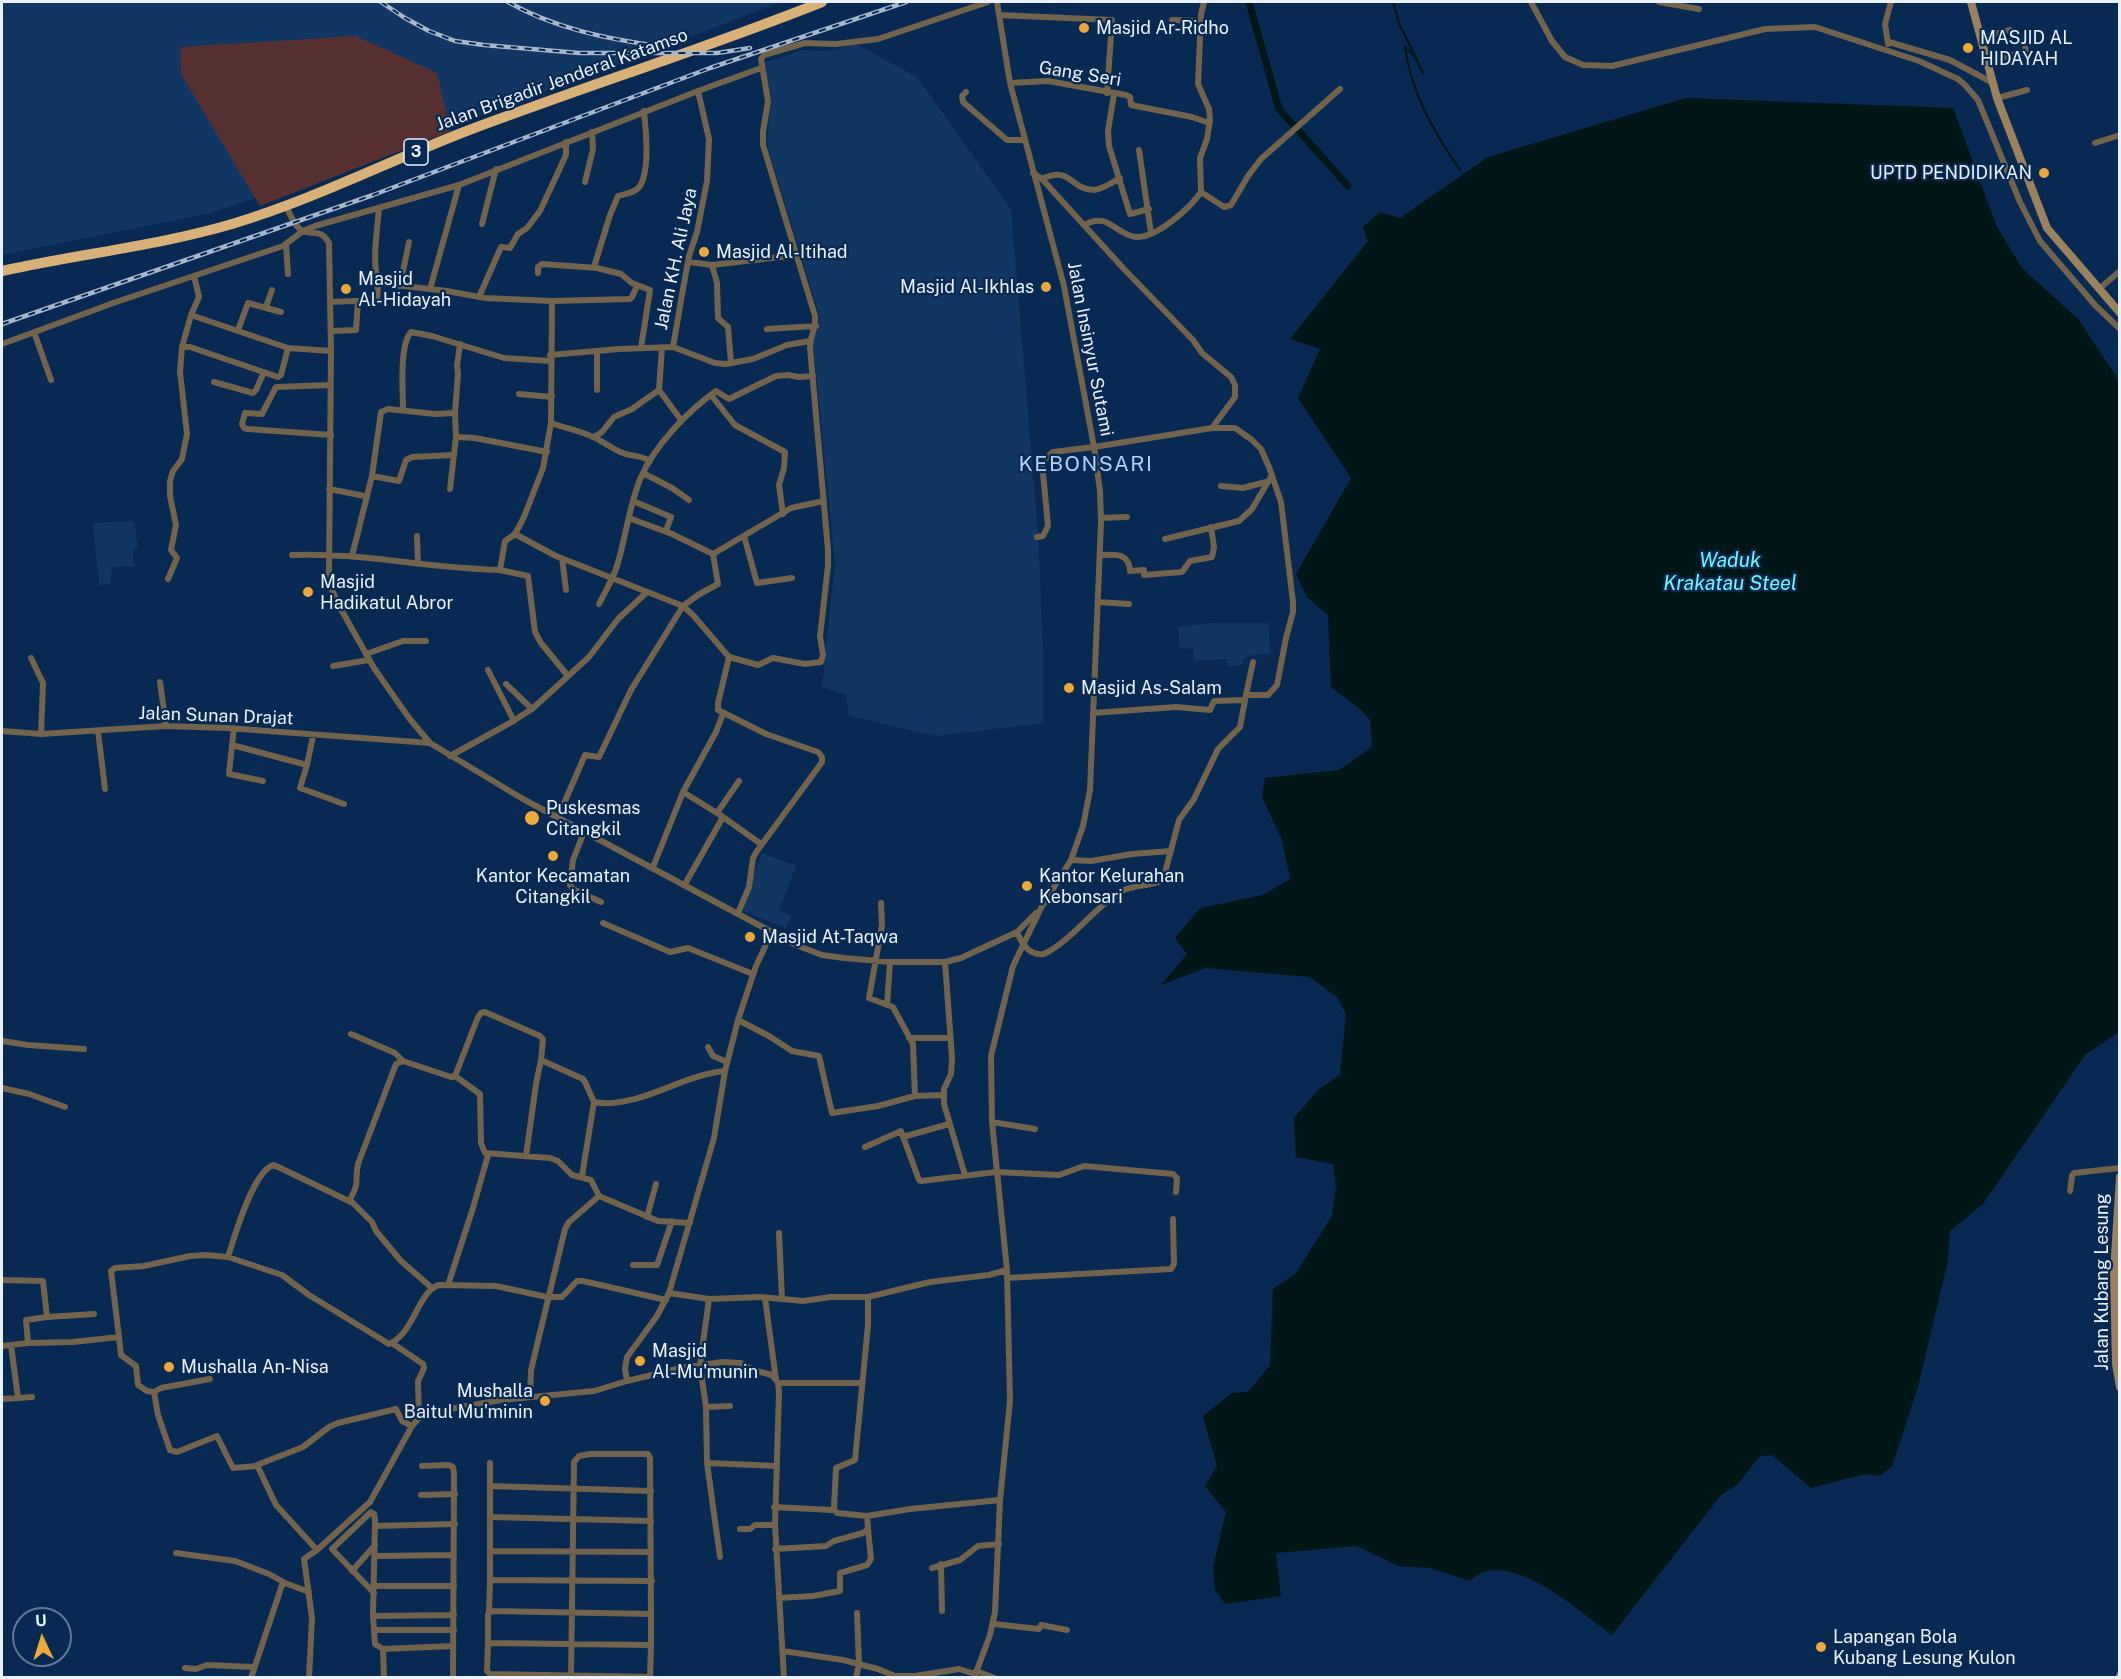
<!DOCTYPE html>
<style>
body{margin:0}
#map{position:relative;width:2121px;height:1679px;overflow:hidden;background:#082951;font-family:"Public Sans",sans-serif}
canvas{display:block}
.frame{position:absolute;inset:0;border:3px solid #e9f1fb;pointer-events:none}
.north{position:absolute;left:12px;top:1607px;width:60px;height:60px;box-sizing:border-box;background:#082951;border:2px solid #627995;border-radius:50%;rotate:356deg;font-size:16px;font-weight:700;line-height:24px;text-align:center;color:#e9f1fb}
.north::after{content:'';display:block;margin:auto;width:21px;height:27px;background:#eca93a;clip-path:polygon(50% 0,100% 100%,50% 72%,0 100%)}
</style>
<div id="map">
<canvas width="2121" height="1679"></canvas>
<div class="frame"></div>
<div class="north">U</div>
</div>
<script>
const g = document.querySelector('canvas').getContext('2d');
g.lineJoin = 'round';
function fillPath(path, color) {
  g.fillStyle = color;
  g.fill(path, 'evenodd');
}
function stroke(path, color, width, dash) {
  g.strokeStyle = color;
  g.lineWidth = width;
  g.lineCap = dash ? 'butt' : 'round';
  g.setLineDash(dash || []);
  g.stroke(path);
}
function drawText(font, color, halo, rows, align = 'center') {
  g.font = font + ' "Public Sans",sans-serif';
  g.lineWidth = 4.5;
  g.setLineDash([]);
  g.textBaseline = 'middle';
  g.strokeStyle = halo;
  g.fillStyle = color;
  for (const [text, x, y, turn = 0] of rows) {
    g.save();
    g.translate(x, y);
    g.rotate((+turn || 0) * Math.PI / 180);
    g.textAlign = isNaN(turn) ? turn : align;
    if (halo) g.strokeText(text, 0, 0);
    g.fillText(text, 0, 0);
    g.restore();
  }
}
const built = new Path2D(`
 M 2,2 L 781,2 L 620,64 L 282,189 L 211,213 L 2,255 Z
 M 856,44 L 917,77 L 1011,209 L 1038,533 L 1043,650 L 1043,723 L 936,736 L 849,716 L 846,695 L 822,687 L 835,563 L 813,342 L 820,317 L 767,145 L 771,95 L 764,63 L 803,50 L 828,51 Z
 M 134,521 L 138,547 L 133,550 L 134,566 L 112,567 L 110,584 L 99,586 L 93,523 Z
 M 1212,623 L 1269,623 L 1270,654 L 1252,655 L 1243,659 L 1242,665 L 1227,666 L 1227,659 L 1194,660 L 1193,648 L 1179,649 L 1178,627 Z
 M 762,853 L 796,866 L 779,911 L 791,916 L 786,928 L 740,910 Z`);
const green = new Path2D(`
 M 356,36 L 437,73 L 451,131 L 260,206 L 181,74 L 180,47 Z`);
const water = new Path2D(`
 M 1686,98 L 1953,108 L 1997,227 L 2022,268 L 2079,320 L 2119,381 L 2119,1032 L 2085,1055 L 1983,1204 L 1950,1231 L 1948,1260 L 1918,1387 L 1892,1466 L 1880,1476 L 1865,1474 L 1811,1488 L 1772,1455 L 1760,1456 L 1737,1485 L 1721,1495 L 1612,1635 C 1581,1613 1507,1544 1470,1581 L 1430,1568 L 1399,1566 L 1356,1546 L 1276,1553 L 1281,1596 L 1225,1604 L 1215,1590 L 1213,1567 L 1226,1512 L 1205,1486 L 1217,1466 L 1203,1416 L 1232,1393 L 1248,1392 L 1270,1365 L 1273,1289 L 1296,1273 L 1332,1216 L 1336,1185 L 1333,1164 L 1296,1157 L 1294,1118 L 1319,1089 L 1340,1075 L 1346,1014 L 1337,997 L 1310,977 L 1205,968 L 1161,985 L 1187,954 L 1175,938 L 1200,908 L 1263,895 L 1290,879 L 1282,840 L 1262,797 L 1265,778 L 1339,770 L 1372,747 L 1370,720 L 1361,710 L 1331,687 L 1328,615 L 1307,597 L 1296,574 L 1351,478 L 1298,398 L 1320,349 L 1290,339 L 1368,241 L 1363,227 L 1380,212 L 1400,218 L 1488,157 Z`);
const stream = new Path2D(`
 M 1393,2 L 1399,23 L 1423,73
 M 1417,59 L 1405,47 C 1411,93 1434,132 1460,170`);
const canal = new Path2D(`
 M 1249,2 L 1279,109 L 1348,186`);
const street = new Path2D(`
 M 1531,2 L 1552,41 L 1565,57 L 1583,65 L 1612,66 L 1765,29 L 1815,27 L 1919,61 L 1958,79 L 1965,85 L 1978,100 L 2020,202 L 2040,241 L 2095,305 L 2120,329
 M 1659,2 L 1699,9
 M 999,15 L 1112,20 L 1107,93
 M 1172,20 L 1200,21
 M 1981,38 L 2010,30
 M 1889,42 L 1950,60 L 1993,83
 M 1888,44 L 1885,24 L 1891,2
 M 1988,61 L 2026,52 L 2025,48
 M 1010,83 L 1048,81 L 1126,95 L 1130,97 L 1131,105 L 1192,117 L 1209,123
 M 966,92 L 962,96 L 963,102 L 1007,140 L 1024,140
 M 1114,94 L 1108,131 L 1109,146 L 1130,214 L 1149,209
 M 1997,98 L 2027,90
 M 2095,143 L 2120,135
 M 1139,150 L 1151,233
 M 1033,173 L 1042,179 L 1123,268 L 1193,340 L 1202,353 L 1231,377 L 1235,385 L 1235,397 L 1212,428
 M 1042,179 C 1071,165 1070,190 1094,190 C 1103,189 1112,183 1120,178
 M 585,182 L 593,149 L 592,132
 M 1201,192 L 1224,207 L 1231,205 L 1248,176 L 1261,159 L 1340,89
 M 286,206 C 290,214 295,228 303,231 C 315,236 320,228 329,243 L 331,351 L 329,574 L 332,590 L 342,611 L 374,668 L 409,718 L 430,743 L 523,799 L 796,945 L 822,955 L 844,958 L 890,962 L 945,962 L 961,958 L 1017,932 L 1036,913
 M 482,224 L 496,169
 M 1084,225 C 1109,211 1115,235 1136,237 C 1157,238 1190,208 1201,192 L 1200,158 L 1207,139 L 1210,120 L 1209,109 L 1198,84 L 1201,15 L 1204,2
 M 286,244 L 288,274
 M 689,262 L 712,265 L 717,283 L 718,318 L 728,327 L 731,363
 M 712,265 L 797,255
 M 594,267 L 610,215 L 618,196 C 625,194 635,193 640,186 C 650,169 646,131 644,111
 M 538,273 L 538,267 L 542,264 L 597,268 L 621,274 L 632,283 L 650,290 L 641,348
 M 378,283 C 372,259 377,233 379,208
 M 400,286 L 409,242
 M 430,289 L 459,185
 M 2099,289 L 2120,271
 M 479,297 L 501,247 L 510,248 L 518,234 L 527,228 L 540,211 L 566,155 L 566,142
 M 552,301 L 551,423 L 543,468 L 524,517 L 515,534 L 556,556 L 683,606 L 693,615 L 729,657 L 758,665 L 773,658 L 805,664 L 821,662 L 823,655 L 820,636 L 828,566 L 828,550 L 810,348 C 810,337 816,328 815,316 L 763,145 L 763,132 L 768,101 L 761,59 L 764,55 L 805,43 L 836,44 L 878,39 L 988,2
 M 330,302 L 377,300 L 378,283 L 447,291 L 485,298 L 552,301 L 630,299 L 632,297 L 637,286
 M 266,307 L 272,290
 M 191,315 L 288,348
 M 767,329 L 816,326
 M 238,330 L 248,303 L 281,312
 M 331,331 L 356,330 L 358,301
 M 34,332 L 51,380
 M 2,344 L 116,302 L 283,246 L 303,231 L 315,226 L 459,185 L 698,91 L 761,68
 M 182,347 L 191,315 L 199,297 L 194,276
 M 673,347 L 715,363 L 726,364 L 753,359 L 787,345 L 810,341
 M 662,348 L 659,390 L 681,420
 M 550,355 L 619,349 L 673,347 L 683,289 L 689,256 L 697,232 L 707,181 L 709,139 L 698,91
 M 214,382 L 253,393 L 256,390 L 264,372
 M 597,390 L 597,351
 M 519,394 L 552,397
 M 711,395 L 735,425 L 785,452 L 784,468 L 779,485 L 783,514
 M 403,410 C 403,391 399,346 411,332 L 432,336 L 504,358 L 551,361
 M 551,423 C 565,428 580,431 593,437 C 603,441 612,449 623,453 C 633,457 641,455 650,461
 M 331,435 L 248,429 L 244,428 L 242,424 L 245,413 L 262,414 L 276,387 L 331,385
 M 456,437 L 475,438 L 547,452
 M 594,437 L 602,432 L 614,417 L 632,409 L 659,390
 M 643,473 L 672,488 L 689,500
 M 372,476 L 399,481 L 406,460 L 412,457 L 454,455
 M 1221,486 L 1243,488 L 1266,482
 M 329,489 L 365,496
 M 450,489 L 456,437 L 455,413 L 458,373 L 457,366 L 460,344
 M 633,501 L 671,517 L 666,531
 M 629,518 L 672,534 L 713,554 L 791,508 L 824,501
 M 1101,518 L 1127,517
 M 417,536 L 418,564
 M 744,536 L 757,583 L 792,578
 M 1165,539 L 1239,521 L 1252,509 L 1272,475
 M 292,555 C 362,552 430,569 500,570 L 505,541 L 515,534
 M 1100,555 C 1115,555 1129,552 1130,571 L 1144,570 L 1144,575 L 1182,572 L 1190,561 L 1212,557 L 1214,547 L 1211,527
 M 352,556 L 372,476 L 381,412 L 388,409 L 435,414 L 455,413
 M 562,558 L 566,590
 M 500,570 L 528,576 L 535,632 L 541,643 L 568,676
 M 168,579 L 177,558 L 171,550 L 176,525 L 170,496 L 170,481 L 173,471 L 182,459 L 187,434 L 180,372 L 182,347 L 190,347 L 278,377 L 281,375 L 288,348 L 331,351
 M 1098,602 L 1129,604
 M 599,604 C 605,592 613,579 617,566 C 626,537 629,505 641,477 C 655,445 688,411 716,391 L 729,399 L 776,376 L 788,375 L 799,377 L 813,376
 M 366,654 L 403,641 L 426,641
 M 729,657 L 718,703 L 718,710 L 766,734 L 818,752 L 822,757 L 822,762 L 817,769 L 757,851 L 753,858 L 749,887 L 738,913
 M 31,658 L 43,683 L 41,734
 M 333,666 L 369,660
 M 488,670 L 514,721
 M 160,682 L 166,726
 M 506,684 L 532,709
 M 1246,695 L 1253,662
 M 1093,713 L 1176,707 L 1210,710 L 1214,701 L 1244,700
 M 2,731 L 41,734 L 166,726 L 227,728 L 430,743
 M 98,731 L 105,789
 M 232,745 L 234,728
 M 450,756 L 510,723 L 532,709 L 589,657 L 618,619 L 646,593
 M 307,765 L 300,788 L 344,804
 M 263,781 L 229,774 L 232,745 L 307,765 L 313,736
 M 683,792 L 717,813
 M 558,817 L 585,755 L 599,757 L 631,690 L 683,606 L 698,595 L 718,584 L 713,554
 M 723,817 L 717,813 L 739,781
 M 584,832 L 573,860 L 570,885 L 573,889 L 601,902
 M 1071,860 L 1091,861 L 1132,854 L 1171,851
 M 653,867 L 683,792 L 716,732 L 723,714
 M 685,884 L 723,817 L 761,844
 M 881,903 L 882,925 L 869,998 L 893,1007 L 913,1044 L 915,1096 L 944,1095
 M 603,923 L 670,952 L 688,948 L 753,974
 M 1017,932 C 1022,944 1029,956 1044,954 C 1074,939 1093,908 1122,891 C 1135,884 1151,887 1163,880 L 1179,820 L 1194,799 L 1218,749 L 1240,727 L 1246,695 L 1268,695 L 1277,685 L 1286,638 L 1293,612 L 1293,602 L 1281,502 L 1269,467 L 1261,449 L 1252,440 L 1235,428 L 1212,428 L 1094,447 L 1053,452 L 1042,462 L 1048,526 L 1043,536 L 1037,537
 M 945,962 L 952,1058 L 951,1074 L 944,1089 L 944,1104 L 965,1175
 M 887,1005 L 890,962
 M 738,1020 L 769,1036 L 792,1051 L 819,1056 L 832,1113 L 878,1106 L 915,1096
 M 351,1034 L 395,1053 L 403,1061
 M 909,1038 L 950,1038
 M 2,1041 L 28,1045 L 84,1049
 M 708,1047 L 713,1056 L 727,1062
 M 455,1076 L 480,1094 L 481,1143 L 485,1153 L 550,1158 L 558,1161 L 572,1175 L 591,1180 L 599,1196 L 658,1221 L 690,1223
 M 2,1088 L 29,1094 L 65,1107
 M 594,1102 C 636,1110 681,1075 725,1071
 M 992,1122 L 1035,1129
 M 903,1137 L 949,1124
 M 865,1147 L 901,1131 L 919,1180 L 921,1181 L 996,1172 L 1059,1175 L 1084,1166 L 1173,1174 L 1177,1178 L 1176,1192
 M 526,1156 L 536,1084 L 541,1060
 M 2070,1191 L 2072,1176 L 2074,1173 L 2120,1168
 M 349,1201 C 361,1181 354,1182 358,1164 L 396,1064 L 403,1061 L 451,1077 L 455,1076 L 478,1017 L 481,1013 L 485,1012 L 540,1036 L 543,1039 L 541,1060 L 583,1079 L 585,1082 L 594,1102 L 582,1176
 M 647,1217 L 656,1184
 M 779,1233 L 782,1299
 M 228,1257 C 234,1238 253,1170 274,1165 L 353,1203 L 372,1222 L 376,1231 L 401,1261 L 432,1288
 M 633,1265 L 657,1265 L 672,1221
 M 1007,1278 L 1171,1269 L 1174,1264 L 1173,1219
 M 2,1280 L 43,1281 L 47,1317 L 26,1320 L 28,1343 L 2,1346
 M 448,1285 L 473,1208 L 488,1155
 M 669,1293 L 709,1299 L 761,1297 L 803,1301 L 831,1297 L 868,1297 L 930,1282 L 989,1275 L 1007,1270
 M 765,1298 L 776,1380
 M 47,1317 L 94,1314
 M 119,1337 L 121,1355 L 136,1366 L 138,1385 L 147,1391 L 154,1392
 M 28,1343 L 73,1342 L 119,1337 L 111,1271 L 115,1268 L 144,1266 L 190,1256 L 206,1255 L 228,1257 L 282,1275 L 309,1295 L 389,1344 C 414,1334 418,1291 439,1285 L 496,1286 L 547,1297 L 562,1297 L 577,1281 L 583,1281 L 666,1300
 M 392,1343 L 423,1364 L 424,1368 L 418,1381 L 419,1418
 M 11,1345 L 18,1398
 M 210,1379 L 161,1388 L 154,1392 L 158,1415 L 170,1450 L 177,1452 L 217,1436 L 233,1468 L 257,1466
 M 627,1381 L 625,1369 L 627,1357 L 657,1316 L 669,1293 L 714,1138 L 725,1071 L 738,1020 L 756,966 L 772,932
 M 778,1383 L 861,1383
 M 530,1397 L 531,1370 L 565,1229 L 569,1222 L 599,1196
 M 2,1399 L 32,1397
 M 706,1407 L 730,1406
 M 490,1463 L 490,1580 L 652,1581
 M 707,1463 L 706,1407 L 700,1365 L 709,1299
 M 422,1466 L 449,1465 L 453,1467 L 454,1473 L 453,1678
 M 490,1486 L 651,1491
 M 421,1495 L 455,1494
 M 774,1507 L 831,1510 L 834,1508 L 836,1468 L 855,1460 L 868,1325 L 868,1297
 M 833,1509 L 837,1513 L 867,1516 L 910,1509 L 1000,1500
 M 490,1517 L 651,1521
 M 375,1526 L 455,1524
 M 740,1529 L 750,1529 L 755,1525 L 775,1525
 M 775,1549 L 826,1546 L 834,1541 L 863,1533 L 868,1529 L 867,1516
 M 317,1550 L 276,1505 L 257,1465 L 303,1447 L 329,1427 L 338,1423 L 396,1409 L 402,1421 L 412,1426
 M 490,1551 L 651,1552
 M 176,1553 L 235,1561 L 269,1574 L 285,1583
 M 375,1556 L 454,1555
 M 720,1557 L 707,1463 L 777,1466
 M 941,1564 L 942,1611
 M 932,1568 L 960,1560 L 978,1546 L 999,1544
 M 352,1571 L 375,1545
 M 374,1586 L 454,1586
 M 374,1593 L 332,1549 L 371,1512 L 374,1514 L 375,1520 L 373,1616 L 375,1644 L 383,1649 L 453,1646
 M 779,1598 L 813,1596 L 840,1591 L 840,1573 L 867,1565 L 871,1559 L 868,1529
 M 489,1612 L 490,1580
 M 373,1616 L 454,1615
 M 994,1624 L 1039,1629 L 1041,1625 L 1067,1630
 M 374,1630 L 454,1630
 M 488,1643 L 488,1614 L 491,1611 L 651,1614 L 651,1645
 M 383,1649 L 384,1678
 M 783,1651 L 843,1660 L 878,1669 L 895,1676 L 915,1676 L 959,1669 L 975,1674
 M 185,1668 L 196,1669 L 207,1665 L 254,1667
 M 976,1671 L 995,1678
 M 251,1678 L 282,1585 L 285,1583 L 309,1592
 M 309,1678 L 312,1618 L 304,1559 L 317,1550 L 370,1502 L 412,1426 L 419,1418 L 433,1412 L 501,1400 L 594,1391 L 627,1381 L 681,1368 L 722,1362 L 741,1363 L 753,1370 L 772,1375 L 778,1383 L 779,1392 L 775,1525 L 784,1678
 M 571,1678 L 574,1462 L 579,1456 L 590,1454 L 648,1454 L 650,1458 L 651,1614
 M 650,1678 L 651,1645 L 488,1643 L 487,1671 L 490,1674 L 650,1677
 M 856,1678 L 859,1664 L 857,1613
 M 974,1678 L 990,1635 L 995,1612 L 1000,1500 L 1010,1401 L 1007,1270 L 992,1122 L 991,1056 L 1013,966 L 1041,908 L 1071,860 L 1083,826 L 1090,790 L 1101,522 L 1100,491 L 1094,447 L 1064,286 L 1010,83 L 997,2`);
const secondary = new Path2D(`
 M 1971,2 L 1997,98 L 2047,228 L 2120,313
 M 2120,1177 L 2114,1271 L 2116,1364 L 2120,1387
 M 2119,1678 L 2120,1676`);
const highway = new Path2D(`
 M 2,271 C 78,254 157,246 232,224 C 312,200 387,162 464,132 C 583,87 704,49 822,2`);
const rail = new Path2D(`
 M 381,2 L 405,18 L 429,31 L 455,41 L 484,45 L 579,53 L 717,53 L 750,48
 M 508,2 C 554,28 606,39 659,46
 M 2,324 L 373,195 L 710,68 L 906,2`);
const markers = [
 [1084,28,6,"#eca93a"],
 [1968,48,6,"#eca93a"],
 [2044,173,6,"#eca93a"],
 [704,252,6,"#eca93a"],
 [1046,287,6,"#eca93a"],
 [346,289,6,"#eca93a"],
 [308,592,6,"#eca93a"],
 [1069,688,6,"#eca93a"],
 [532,818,8,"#eca93a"],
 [553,856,6,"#eca93a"],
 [1027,886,6,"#eca93a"],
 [750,937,6,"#eca93a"],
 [640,1361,6,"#eca93a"],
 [169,1367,6,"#eca93a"],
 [545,1401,6,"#eca93a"],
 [1821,1647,6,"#eca93a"]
];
const shields = [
 [416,152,24]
];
const shieldNames = [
 ["3",416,152]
];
const poiNames = [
 ["Masjid Ar-Ridho",1096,28],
 ["MASJID AL",1980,38],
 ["HIDAYAH",1980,59],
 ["UPTD PENDIDIKAN",2032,173,"right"],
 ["Masjid Al-Itihad",716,252],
 ["Masjid",358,279],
 ["Al-Hidayah",358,300],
 ["Masjid Al-Ikhlas",1034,287,"right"],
 ["Masjid",320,582],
 ["Hadikatul Abror",320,603],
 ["Masjid As-Salam",1081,688],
 ["Puskesmas",546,808],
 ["Citangkil",546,829],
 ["Kantor Kecamatan",553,876,"center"],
 ["Citangkil",553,897,"center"],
 ["Kantor Kelurahan",1039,876],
 ["Kebonsari",1039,897],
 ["Masjid At-Taqwa",762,937],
 ["Masjid",652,1351],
 ["Al-Mu'munin",652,1372],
 ["Mushalla An-Nisa",181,1367],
 ["Mushalla",533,1391,"right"],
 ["Baitul Mu'minin",533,1412,"right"],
 ["Lapangan Bola",1833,1637],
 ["Kubang Lesung Kulon",1833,1658]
];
const streetNames = [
 ["Gang Seri",1080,74,9],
 ["Jalan Brigadir Jenderal Katamso",562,80,-20],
 ["Jalan KH. Ali Jaya",676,259,-78],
 ["Jalan Insinyur Sutami",1090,349,79],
 ["Jalan Sunan Drajat",216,716,2],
 ["Jalan Kubang Lesung",2102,1282,-90]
];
const waterNames = [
 ["Waduk",1730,561],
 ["Krakatau Steel",1730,584]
];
const quarterNames = [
 ["KEBONSARI",1086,465]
];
fillPath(built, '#113662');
fillPath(green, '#562f31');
fillPath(water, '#001617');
stroke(stream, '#001617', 2);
stroke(canal, '#001617', 7);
stroke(street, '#72634d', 6);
stroke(secondary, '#9b825f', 8);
stroke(highway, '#d8b178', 10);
stroke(rail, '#a7b7ca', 4.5);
stroke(rail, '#082951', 2, [7]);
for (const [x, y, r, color] of markers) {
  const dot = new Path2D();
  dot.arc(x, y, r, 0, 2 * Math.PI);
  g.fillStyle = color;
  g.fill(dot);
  stroke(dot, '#082951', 2);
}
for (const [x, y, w] of shields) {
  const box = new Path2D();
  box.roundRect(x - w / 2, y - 13, w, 26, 4.5);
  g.fillStyle = '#082951';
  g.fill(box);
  stroke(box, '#e9f1fb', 1.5);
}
drawText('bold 16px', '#e9f1fb', null, shieldNames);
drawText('18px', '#e9f1fb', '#082951', poiNames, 'left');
drawText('18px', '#e9f1fb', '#082951', streetNames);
drawText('italic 20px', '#72f6f7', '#082951', waterNames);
g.letterSpacing = '1.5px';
drawText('21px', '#b2d1fa', '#082951', quarterNames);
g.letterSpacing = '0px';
</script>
